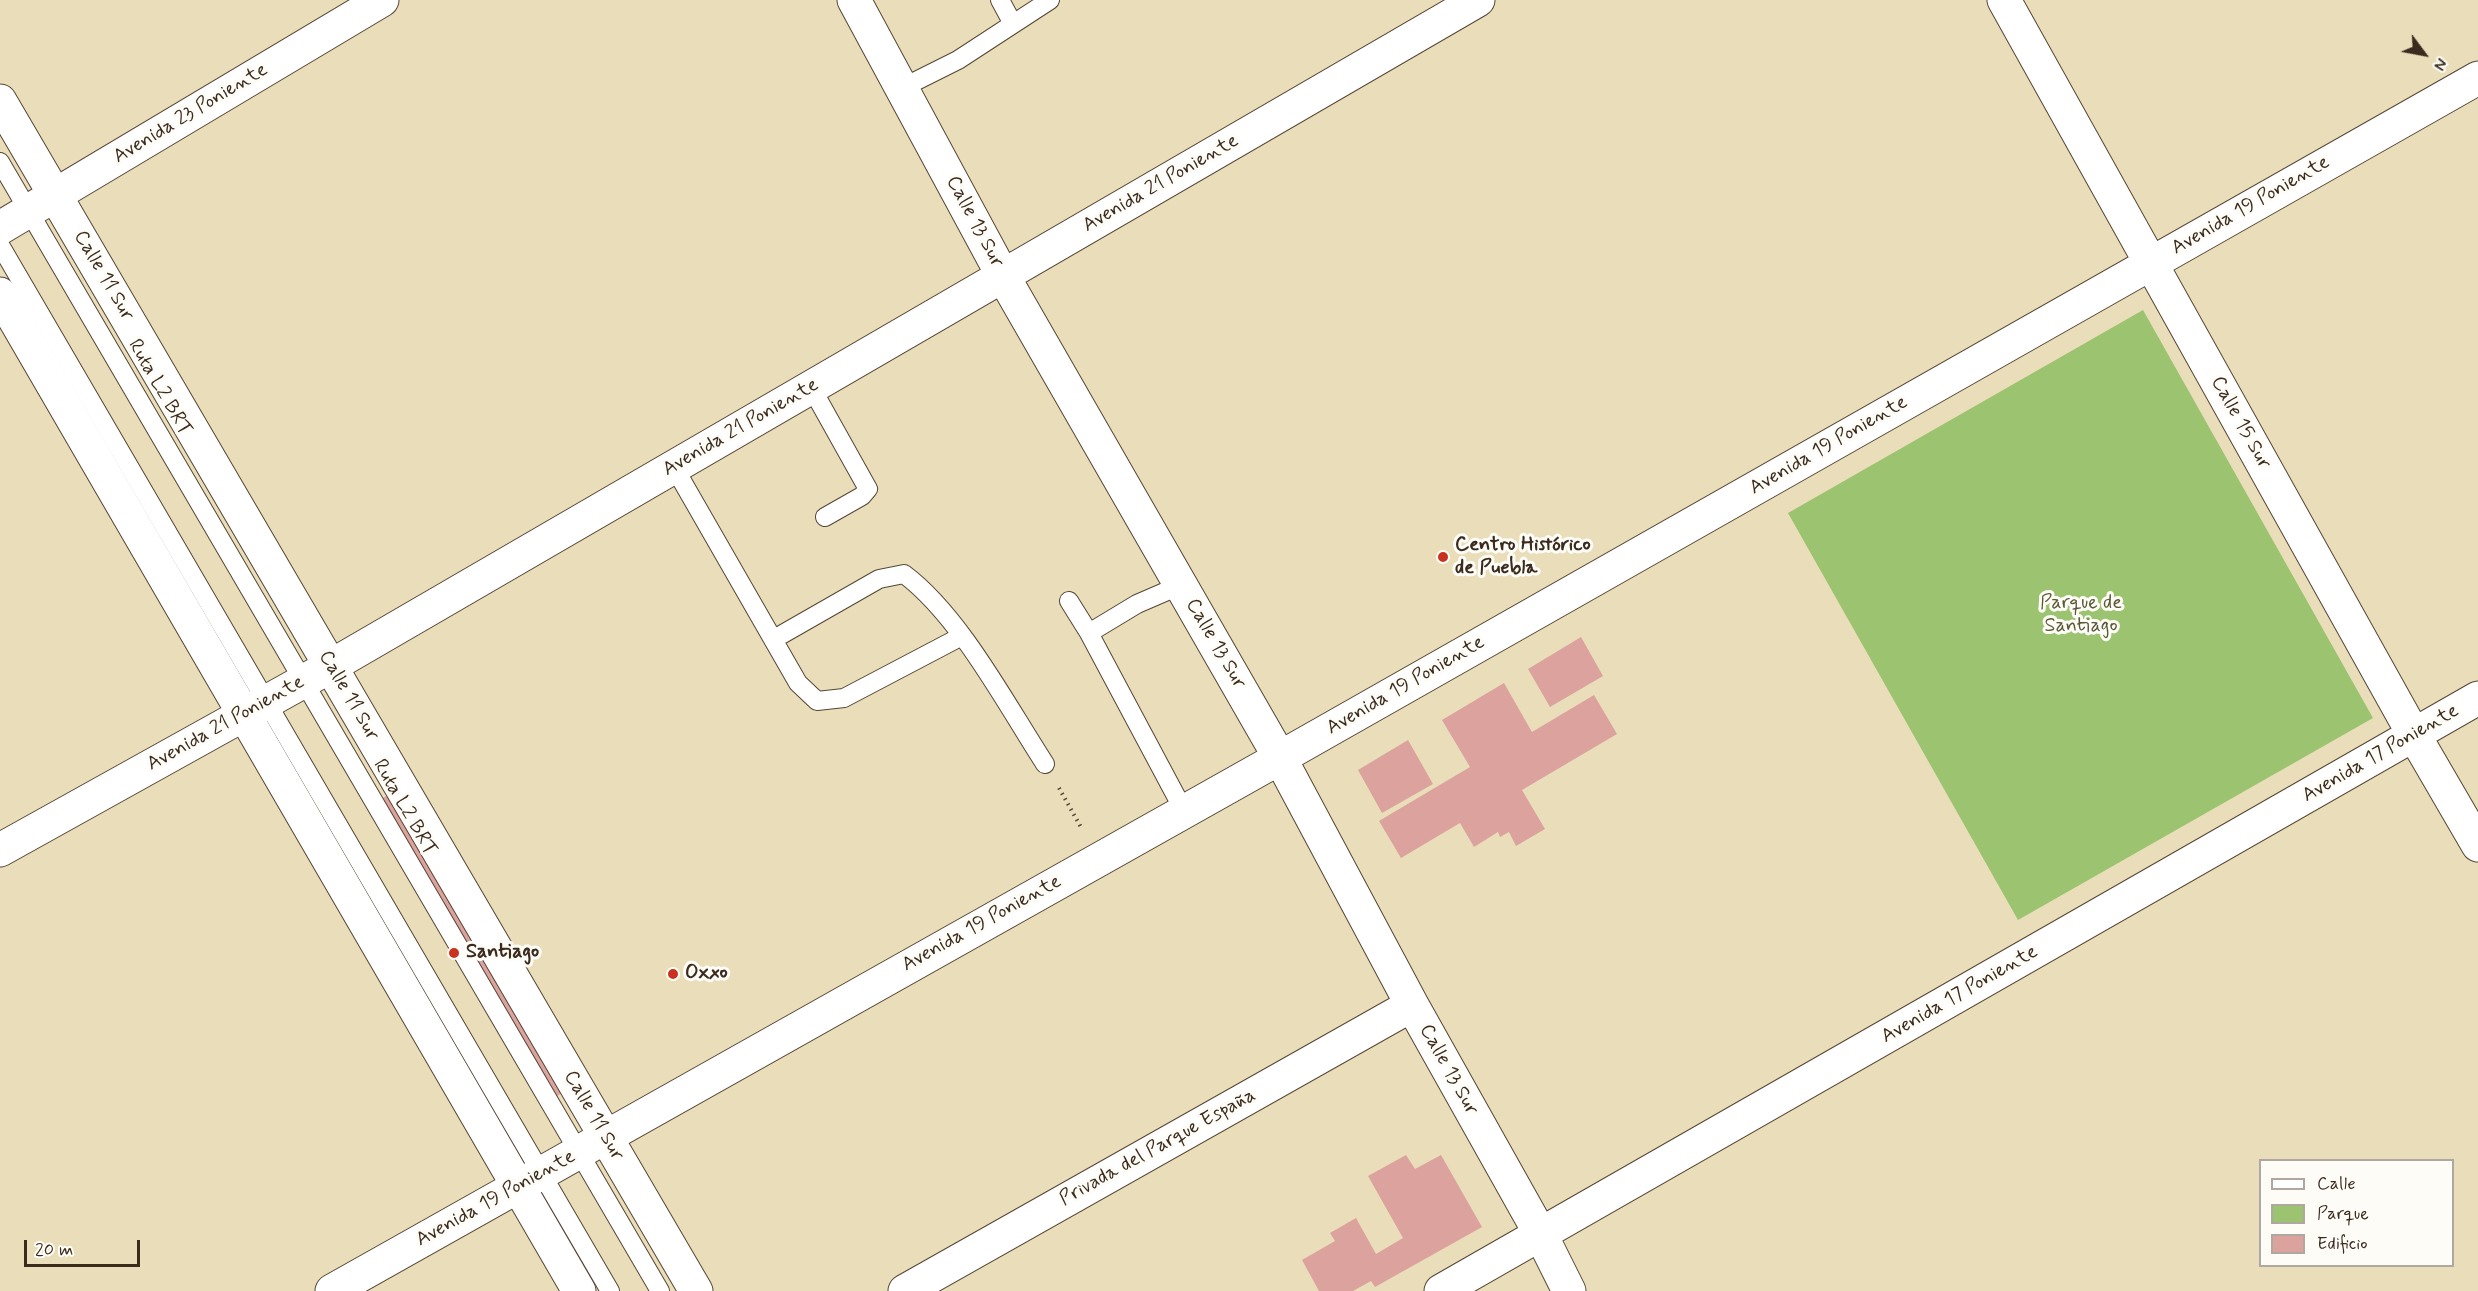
<!DOCTYPE html>
<meta charset="utf-8">
<style>
body{margin:0}
#map{position:relative;width:2478px;height:1291px;overflow:hidden;background:#e9deb9;font-family:Mynerve,sans-serif}
canvas{display:block}
.legend{position:absolute;left:2259px;top:1159px;width:195px;height:108px;box-sizing:border-box;background:#fdfcf7;border:2px solid #afa8a0;margin:0;padding:8px 10px;list-style:none;font-size:18px;color:#3b2a1e}
.legend li{display:flex;align-items:center;gap:12px;height:30px}
.legend b{width:30px;border:2px solid #afa8a0}
.north{position:absolute;left:2394px;top:24px;width:60px;height:60px;-webkit-text-stroke:4px #fdfcf7;paint-order:stroke;rotate:122deg;font-size:16px;font-weight:700;line-height:24px;text-align:center;color:#3b2a1e}
.north::after{content:'';display:block;margin:auto;width:21px;height:27px;background:#3b2a1e;clip-path:polygon(50% 0,100% 100%,50% 72%,0 100%)}
.scale{position:absolute;left:24px;top:1240px;width:116px;height:27px;box-sizing:border-box;border:3px solid #3b2a1e;border-top:0;padding-left:8px;font-size:18px;line-height:21px;white-space:nowrap;color:#3b2a1e;-webkit-text-stroke:4px #fdfcf7;paint-order:stroke}
</style>
<div id="map">
<canvas width="2478" height="1291"></canvas>
<ul class="legend">
<li><b style="height:8px;background:#fff"></b>Calle</li>
<li><b style="height:16px;background:#9cc36f"></b>Parque</li>
<li><b style="height:16px;background:#dca29d"></b>Edificio</li>
</ul>
<div class="north">N</div>
<div class="scale">20 m</div>
</div>
<script>
const g = document.querySelector('canvas').getContext('2d');
g.lineJoin = 'round';
function fillPath(path, color) {
  g.fillStyle = color;
  g.fill(path, 'evenodd');
}
function stroke(path, color, width, dash) {
  g.strokeStyle = color;
  g.lineWidth = width;
  g.lineCap = dash ? 'butt' : 'round';
  g.setLineDash(dash || []);
  g.stroke(path);
}
function drawText(font, color, halo, rows, align = 'center') {
  g.font = font + ' Mynerve,sans-serif';
  g.lineWidth = 6;
  g.setLineDash([]);
  g.textBaseline = 'middle';
  g.strokeStyle = halo;
  g.fillStyle = color;
  for (const [text, x, y, turn = 0] of rows) {
    g.save();
    g.translate(x, y);
    g.rotate((+turn || 0) * Math.PI / 180);
    g.textAlign = isNaN(turn) ? turn : align;
    if (halo) g.strokeText(text, 0, 0);
    g.fillText(text, 0, 0);
    g.restore();
  }
}
const green = new Path2D(`
 M 2143,310 L 2373,718 L 2018,920 L 1788,513 Z`);
const building = new Path2D(`
 M 1581,637 L 1603,676 L 1550,707 L 1528,669 Z
 M 1504,683 L 1532,732 L 1594,695 L 1617,734 L 1522,790 L 1545,829 L 1516,846 L 1509,832 L 1500,837 L 1498,832 L 1474,847 L 1460,823 L 1401,858 L 1379,821 L 1470,767 L 1442,720 Z
 M 1408,740 L 1433,784 L 1382,813 L 1358,770 Z
 M 398,790 L 570,1087 L 553,1099 L 379,800 Z
 M 1406,1155 L 1415,1169 L 1441,1155 L 1482,1227 L 1375,1287 L 1371,1281 L 1353,1291 L 1319,1291 L 1302,1260 L 1335,1241 L 1330,1233 L 1356,1218 L 1376,1254 L 1403,1238 L 1368,1176 Z`);
const path = new Path2D(`
 M 1059,788 L 1082,829`);
const lane = new Path2D(`
 M 1000,0 L 1013,24
 M 902,88 L 958,60 L 1050,0
 M 0,162 L 660,1291
 M 0,245 L 610,1291
 M 811,387 L 868,489 L 862,496 L 825,517
 M 674,467 L 798,683 L 817,701 L 844,698 L 962,636
 M 1069,601 L 1089,633 L 1184,811
 M 1089,633 L 1137,604 L 1181,585
 M 774,639 L 879,579 L 904,574 C 960,616 1006,704 1045,764`);
const street = new Path2D(`
 M 854,0 L 1003,276 L 1280,758 L 1412,1005 L 1541,1235 L 1569,1291
 M 2004,0 L 2414,735 L 2478,845
 M 0,228 L 382,0
 M 0,850 L 331,666 L 1478,0
 M 332,1291 L 1269,764 L 2478,78
 M 905,1291 L 1412,1005
 M 1441,1291 L 2478,698`);
const primary = new Path2D(`
 M 0,101 L 696,1291
 M 0,294 L 579,1291`);
const markers = [
 [1443,557,6,"#c8321e"],
 [454,953,6,"#c8321e"],
 [673,974,6,"#c8321e"]
];
const streetNames = [
 ["Avenida 23 Poniente",191,114,-31],
 ["Avenida 21 Poniente",1161,184,-30],
 ["Avenida 19 Poniente",2251,206,-30],
 ["Calle 13 Sur",974,222,62],
 ["Calle 11 Sur",103,276,60],
 ["Ruta L2 BRT",159,388,60],
 ["Calle 15 Sur",2240,423,61],
 ["Avenida 21 Poniente",741,428,-30],
 ["Avenida 19 Poniente",1829,446,-30],
 ["Calle 13 Sur",1215,644,60],
 ["Avenida 19 Poniente",1406,686,-30],
 ["Calle 11 Sur",348,696,60],
 ["Avenida 21 Poniente",226,724,-29],
 ["Avenida 17 Poniente",2381,754,-30],
 ["Ruta L2 BRT",404,808,60],
 ["Avenida 19 Poniente",982,924,-29],
 ["Avenida 17 Poniente",1960,995,-30],
 ["Calle 13 Sur",1448,1070,61],
 ["Calle 11 Sur",593,1116,60],
 ["Privada del Parque España",1158,1148,-29],
 ["Avenida 19 Poniente",496,1199,-29]
];
const poiNames = [
 ["Centro Histórico",1455,546],
 ["de Puebla",1455,569],
 ["Santiago",466,953],
 ["Oxxo",685,974]
];
const parkNames = [
 ["Parque de",2081,604],
 ["Santiago",2081,627]
];
fillPath(green, '#9cc36f');
fillPath(building, '#dca29d');
stroke(lane, '#554535', 20);
stroke(street, '#554535', 35);
stroke(primary, '#554535', 35);
stroke(path, '#554535', 4, [1.5, 4.5]);
stroke(lane, '#fff', 18);
stroke(street, '#fff', 33);
stroke(primary, '#fff', 33);
for (const [x, y, r, color] of markers) {
  const dot = new Path2D();
  dot.arc(x, y, r, 0, 2 * Math.PI);
  g.fillStyle = color;
  g.fill(dot);
  stroke(dot, '#fdfcf7', 2);
}
drawText('20px', '#3b2a1e', '#fdfcf7', streetNames);
drawText('bold 20px', '#3b2a1e', '#fdfcf7', poiNames, 'left');
drawText('20px', '#585836', '#fdfcf7', parkNames);
</script>
